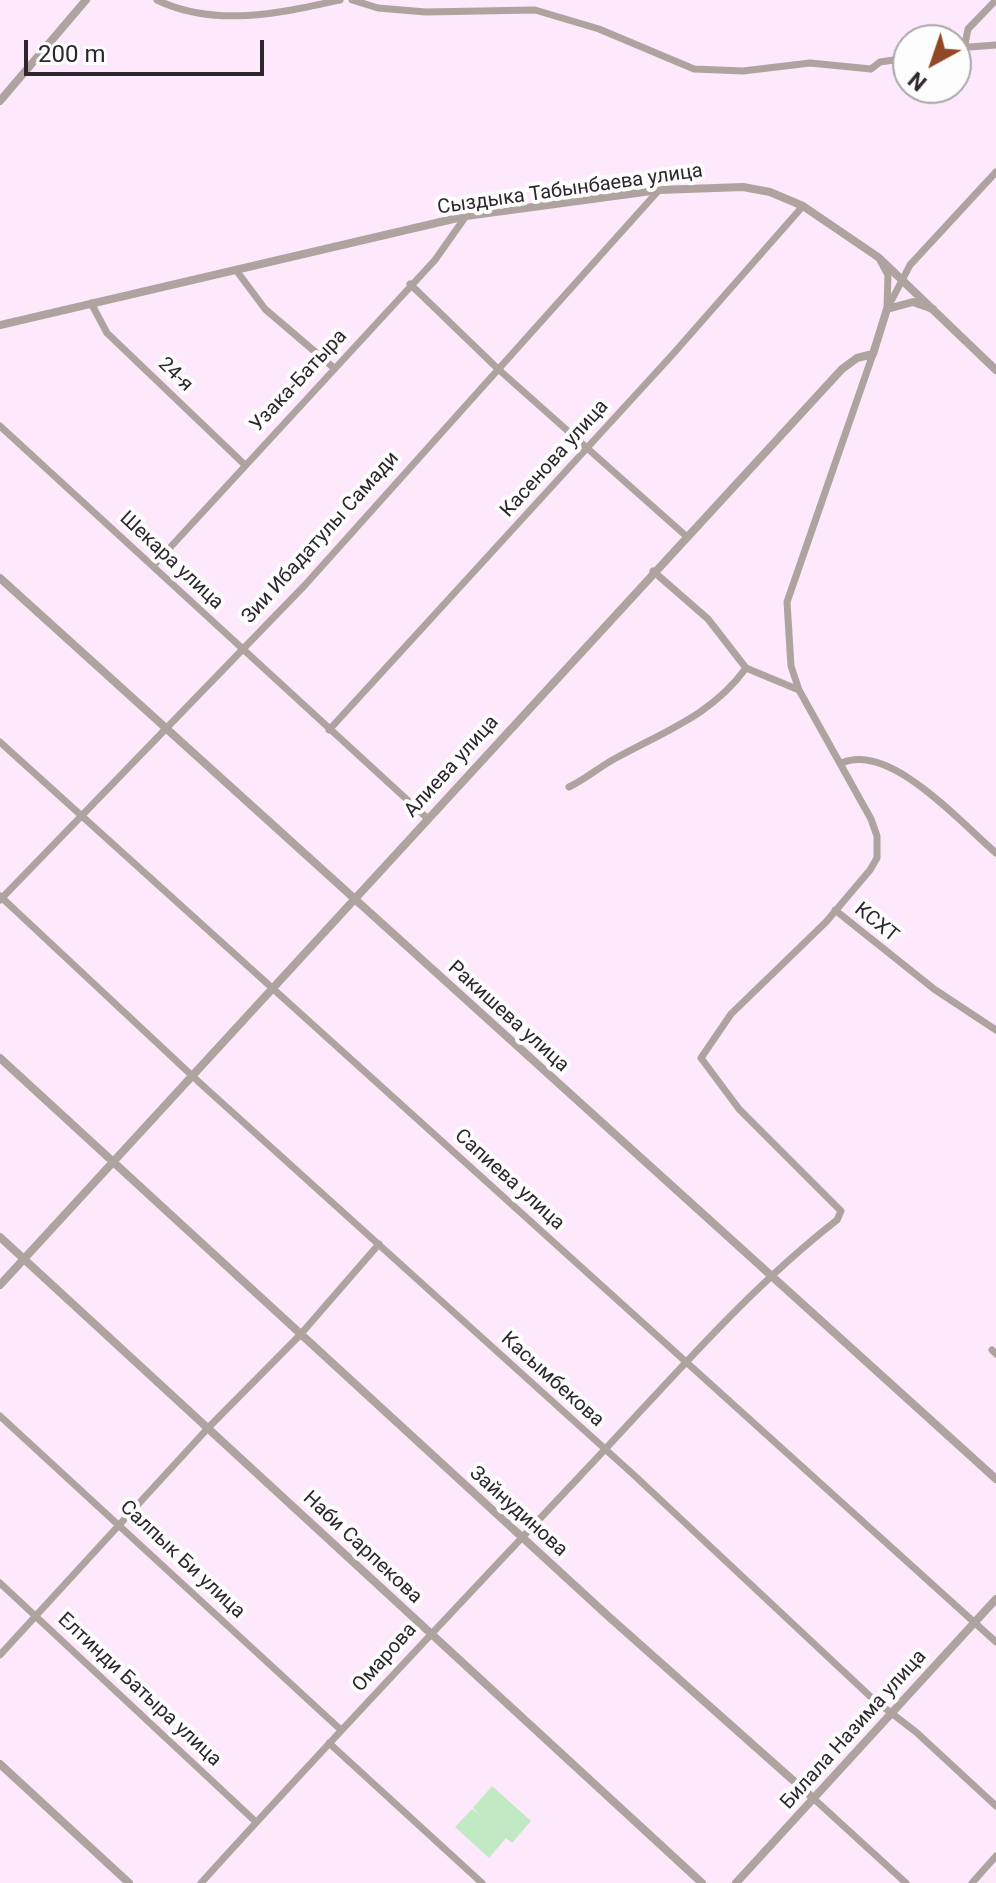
<!DOCTYPE html>
<meta charset="utf-8">
<style>
body{margin:0}
#map{position:relative;width:996px;height:1883px;overflow:hidden;background:#fde8fc;font-family:Roboto,sans-serif}
canvas{display:block}
.north{position:absolute;left:892px;top:24px;width:80px;height:80px;box-sizing:border-box;background:#fdfdfd;border:2px solid #aaa7aa;border-radius:50%;rotate:220deg;font-size:22px;font-weight:700;line-height:32px;text-align:center;color:#2d262d}
.north::after{content:'';display:block;margin:auto;width:28px;height:36px;background:#904925;clip-path:polygon(50% 0,100% 100%,50% 72%,0 100%)}
.scale{position:absolute;left:24px;top:40px;width:240px;height:36px;box-sizing:border-box;border:4px solid #2d262d;border-top:0;padding-left:10px;font-size:24px;line-height:28px;white-space:nowrap;color:#2d262d;-webkit-text-stroke:6px #fdfdfd;paint-order:stroke}
</style>
<div id="map">
<canvas width="996" height="1883"></canvas>
<div class="north">N</div>
<div class="scale">200 m</div>
</div>
<script>
const g = document.querySelector('canvas').getContext('2d');
g.lineJoin = 'round';
function fillPath(path, color) {
  g.fillStyle = color;
  g.fill(path, 'evenodd');
}
function stroke(path, color, width, dash) {
  g.strokeStyle = color;
  g.lineWidth = width;
  g.lineCap = dash ? 'butt' : 'round';
  g.setLineDash(dash || []);
  g.stroke(path);
}
function drawText(font, color, halo, rows, align = 'center') {
  g.font = font + ' Roboto,sans-serif';
  g.lineWidth = 8;
  g.setLineDash([]);
  g.textBaseline = 'middle';
  g.strokeStyle = halo;
  g.fillStyle = color;
  for (const [text, x, y, turn = 0] of rows) {
    g.save();
    g.translate(x, y);
    g.rotate((+turn || 0) * Math.PI / 180);
    g.textAlign = isNaN(turn) ? turn : align;
    if (halo) g.strokeText(text, 0, 0);
    g.fillText(text, 0, 0);
    g.restore();
  }
}
const green = new Path2D(`
 M 492,1786 L 531,1821 L 512,1843 L 506,1838 L 489,1858 L 455,1827 L 472,1809 L 482,1817 L 473,1808 Z`);
const minor = new Path2D(`
 M 157,0 C 215,28 281,13 340,0
 M 352,0 L 378,8 L 426,12 L 535,10 L 599,29 L 694,69 L 743,71 L 810,63 L 871,69 L 880,62 L 908,58
 M 965,44 L 968,29 L 996,0
 M 956,48 L 996,45
 M 881,262 L 888,275 L 887,307
 M 236,270 L 265,309 L 334,368
 M 410,284 L 497,368 L 686,536
 M 91,303 L 107,333 L 244,464
 M 887,309 L 910,265 L 996,172
 M 0,426 L 427,818
 M 153,566 L 435,260 L 466,216
 M 653,571 L 708,619 L 746,668 L 799,690
 M 329,730 L 673,354 L 803,206
 M 0,742 L 996,1642
 M 842,763 C 890,742 961,823 996,853
 M 569,787 C 586,779 599,767 616,758 C 665,731 712,715 746,668
 M 0,896 L 201,1084 L 635,1476 L 873,1699 L 916,1732 L 996,1806
 M 0,900 L 305,585 L 659,190
 M 835,910 L 934,989 L 996,1030
 M 992,1350 L 996,1354
 M 0,1416 L 341,1730
 M 0,1583 L 256,1822
 M 0,1655 L 208,1428 L 300,1335 L 379,1244
 M 329,1743 L 482,1883
 M 813,1798 L 906,1883
 M 201,1883 C 325,1746 453,1611 580,1476 C 663,1389 742,1294 837,1220 L 841,1211 L 739,1109 L 701,1058 L 731,1014 L 826,922 L 870,870 L 877,858 L 877,836 L 871,819 L 799,690 L 791,666 L 787,602 L 873,354
 M 972,1883 L 996,1856`);
const tertiary = new Path2D(`
 M 0,101 L 86,0
 M 0,325 L 466,216 L 659,190 L 743,187 L 770,192 L 803,206 L 878,257 L 996,370
 M 0,578 L 996,1479
 M 0,1058 L 608,1616 L 813,1798
 M 0,1237 L 702,1883
 M 0,1285 L 842,369 L 857,358 L 873,354 L 887,309 L 913,302 L 933,309
 M 0,1764 L 129,1883
 M 736,1883 L 996,1599`);
const streetNames = [
 ["Сыздыка Табынбаева улица",570,190,-8],
 ["24-я",175,375,44],
 ["Узака-Батыра",299,381,-47],
 ["Касенова улица",555,459,-48],
 ["Зии Ибадатулы Самади",321,538,-48],
 ["Шекара улица",171,561,43],
 ["Алиева улица",452,767,-48],
 ["КСХТ",876,923,39],
 ["Ракишева улица",508,1017,42],
 ["Сапиева улица",509,1180,42],
 ["Касымбекова",552,1380,42],
 ["Зайнудинова",518,1512,42],
 ["Наби Сарпекова",362,1548,43],
 ["Салпык Би улица",182,1560,43],
 ["Омарова",385,1658,-48],
 ["Елтинди Батыра улица",139,1690,43],
 ["Билала Назима улица",854,1730,-48]
];
fillPath(green, '#c1eac4');
stroke(minor, '#afa39f', 7);
stroke(tertiary, '#afa39f', 8);
drawText('20px', '#2d262d', '#fdfdfd', streetNames);
</script>
